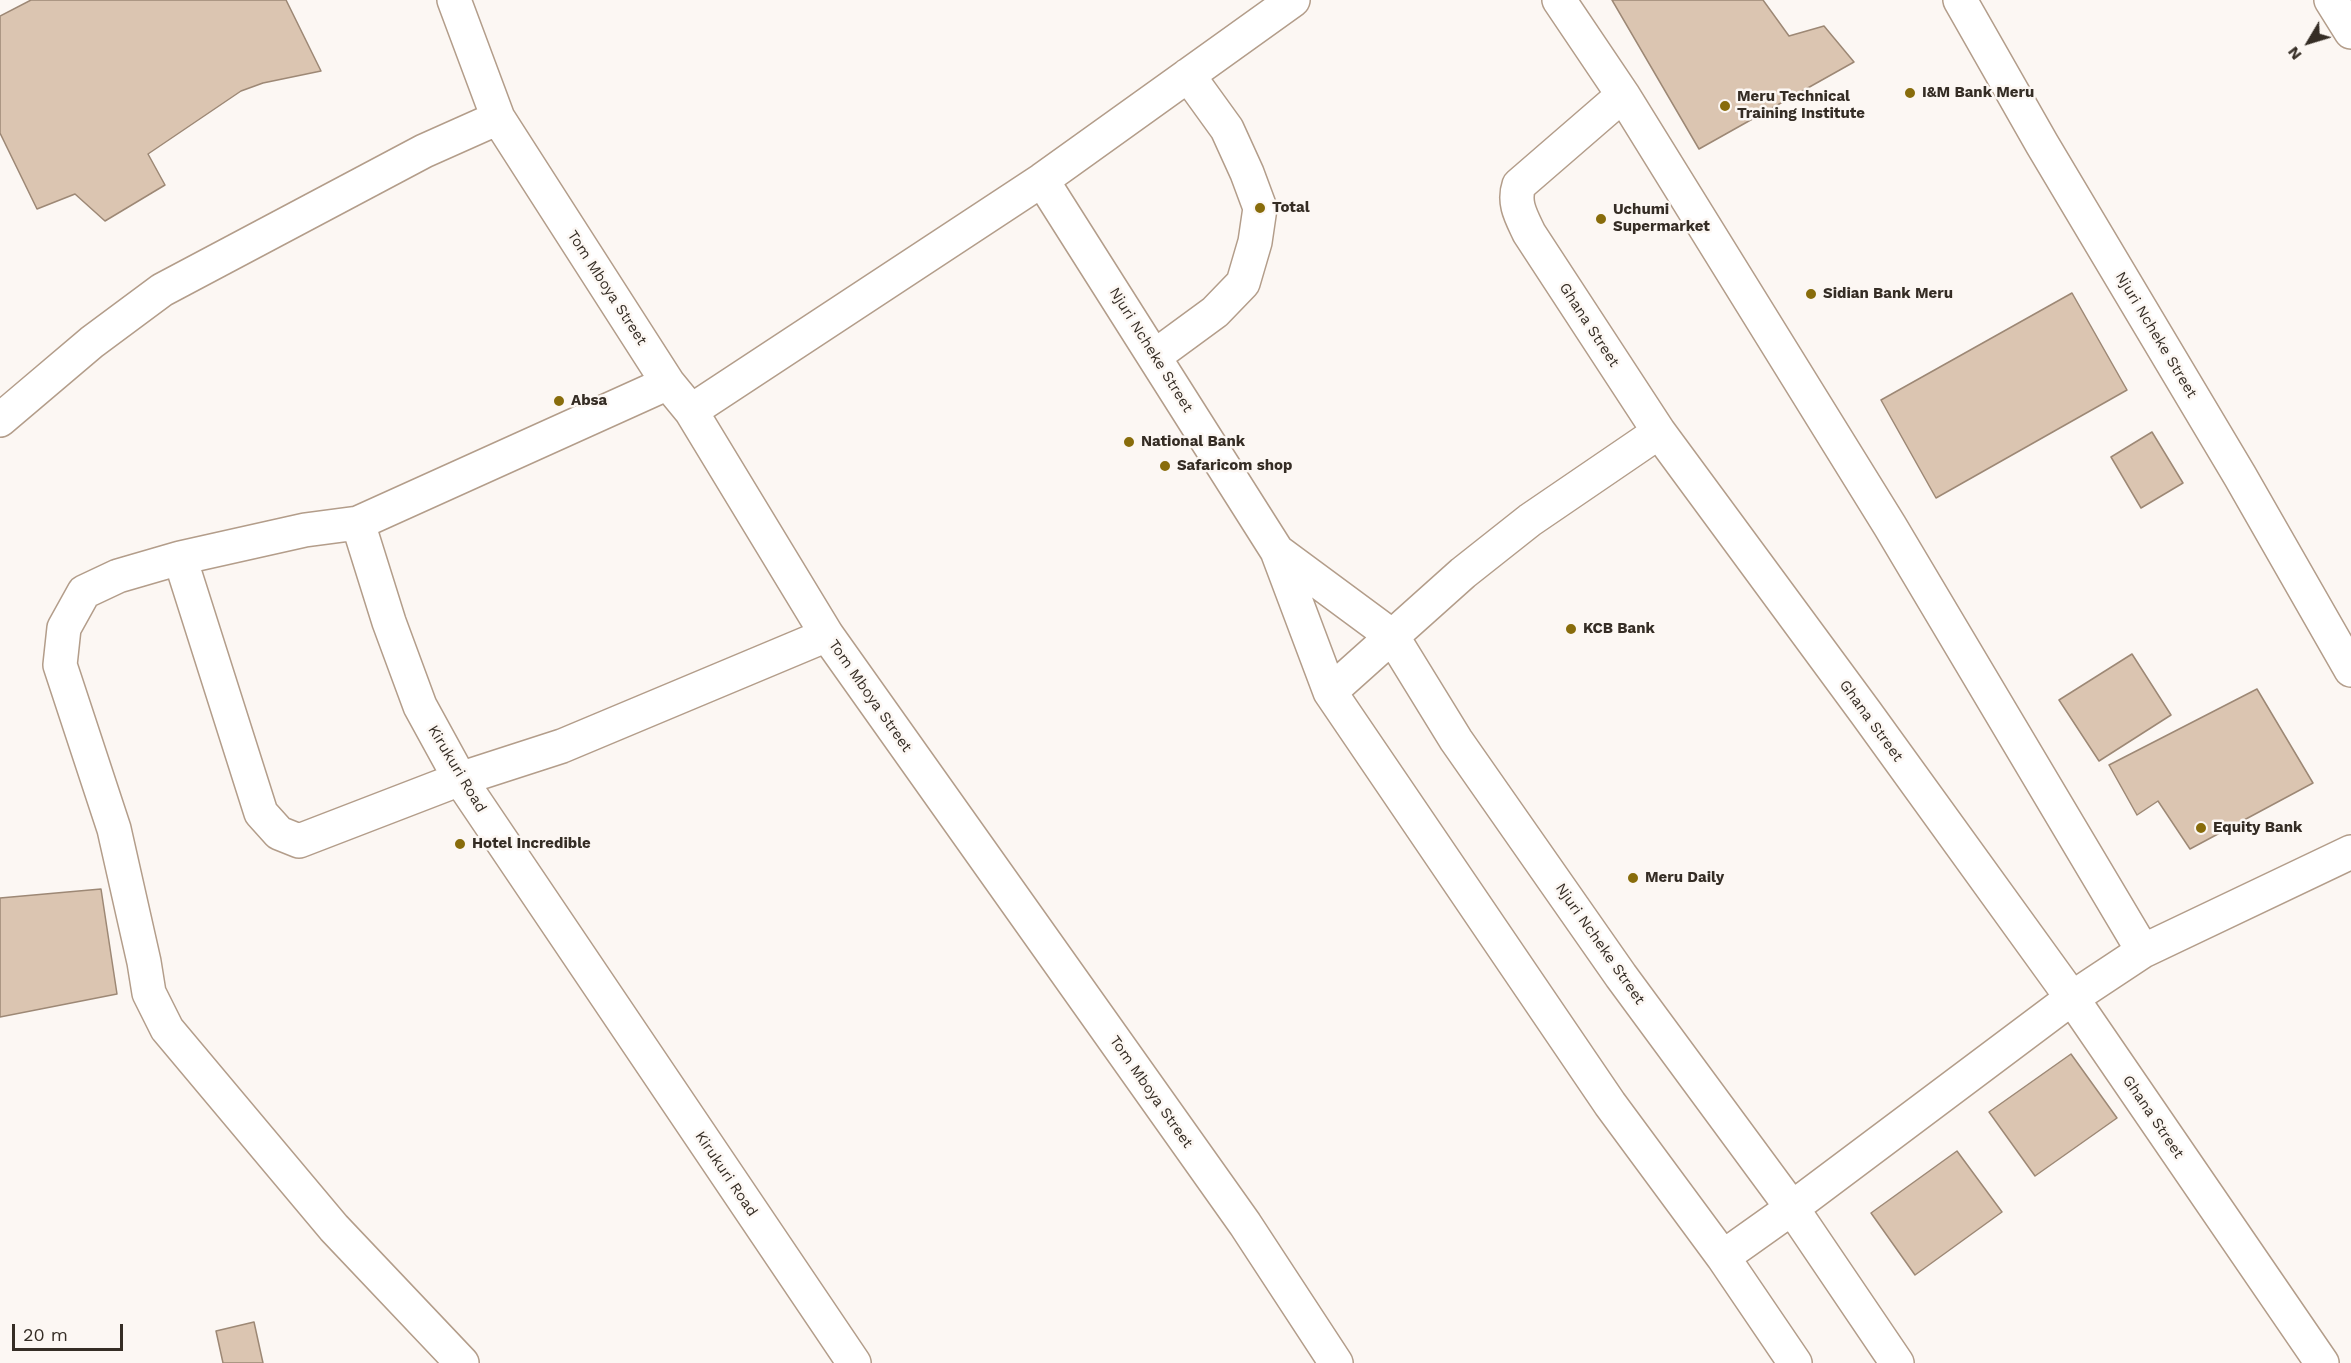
<!DOCTYPE html>
<style>
body{margin:0}
#map{position:relative;width:2351px;height:1363px;overflow:hidden;background:#fcf7f3;font-family:"Work Sans",sans-serif}
canvas{display:block}
.north{position:absolute;left:2279px;top:12px;width:60px;height:60px;-webkit-text-stroke:4px #fcf7f3;paint-order:stroke;rotate:232deg;font-size:16px;font-weight:700;line-height:24px;text-align:center;color:#352d25}
.north::after{content:'';display:block;margin:auto;width:21px;height:27px;background:#352d25;clip-path:polygon(50% 0,100% 100%,50% 72%,0 100%)}
.scale{position:absolute;left:12px;top:1324px;width:111px;height:27px;box-sizing:border-box;border:3px solid #352d25;border-top:0;padding-left:8px;font-size:18px;line-height:21px;white-space:nowrap;color:#352d25;-webkit-text-stroke:4px #fcf7f3;paint-order:stroke}
</style>
<div id="map">
<canvas width="2351" height="1363"></canvas>
<div class="north">N</div>
<div class="scale">20 m</div>
</div>
<script>
const g = document.querySelector('canvas').getContext('2d');
g.lineJoin = 'round';
function fillPath(path, color) {
  g.fillStyle = color;
  g.fill(path, 'evenodd');
}
function stroke(path, color, width, dash) {
  g.strokeStyle = color;
  g.lineWidth = width;
  g.lineCap = dash ? 'butt' : 'round';
  g.setLineDash(dash || []);
  g.stroke(path);
}
function drawText(font, color, halo, rows, align = 'center') {
  g.font = font + ' "Work Sans",sans-serif';
  g.lineWidth = 5;
  g.setLineDash([]);
  g.textBaseline = 'middle';
  g.strokeStyle = halo;
  g.fillStyle = color;
  for (const [text, x, y, turn = 0] of rows) {
    g.save();
    g.translate(x, y);
    g.rotate((+turn || 0) * Math.PI / 180);
    g.textAlign = isNaN(turn) ? turn : align;
    if (halo) g.strokeText(text, 0, 0);
    g.fillText(text, 0, 0);
    g.restore();
  }
}
const building = new Path2D(`
 M 31,0 L 286,0 L 321,71 L 263,83 L 241,91 L 148,154 L 165,185 L 105,221 L 75,194 L 37,209 L 0,133 L 0,16 Z
 M 1612,0 L 1763,0 L 1789,36 L 1824,26 L 1854,62 L 1699,149 Z
 M 2072,293 L 2127,390 L 1936,498 L 1881,400 Z
 M 2152,432 L 2183,483 L 2141,508 L 2111,457 Z
 M 2132,654 L 2171,715 L 2099,761 L 2059,700 Z
 M 2257,689 L 2313,783 L 2190,849 L 2158,801 L 2137,815 L 2109,765 Z
 M 101,889 L 117,994 L 0,1017 L 0,898 Z
 M 2071,1054 L 2117,1118 L 2035,1176 L 1989,1112 Z
 M 1957,1151 L 2002,1212 L 1915,1275 L 1871,1213 Z
 M 254,1322 L 263,1363 L 223,1363 L 216,1331 Z`);
const minor = new Path2D(`
 M 454,0 L 498,118 L 668,383 L 691,411 L 827,635 L 1245,1224 L 1336,1363
 M 1559,0 L 1623,95 L 1890,526 L 2143,951
 M 2331,0 L 2351,32
 M 1623,95 L 1519,185 C 1513,203 1521,216 1529,233 L 1659,432 L 1866,713 L 2072,998 L 2322,1363
 M 1042,180 L 1277,551 L 1330,692 L 1610,1104 L 1723,1257 L 1795,1363
 M 1155,356 L 1215,312 L 1243,283 L 1255,242 L 1260,208 L 1247,173 L 1227,129 L 1188,75
 M 668,383 L 358,523 L 389,622 L 420,706 L 460,779 L 854,1363
 M 691,411 L 1042,180 L 1293,0
 M 0,420 L 92,342 L 162,290 L 424,151 L 498,118
 M 358,523 L 305,530 L 180,558 L 261,813 L 279,833 L 299,841 L 460,779 L 562,746 L 827,635
 M 1277,551 L 1392,636 L 1456,740 L 1621,976 L 1792,1208 L 1897,1363
 M 180,558 L 118,576 L 84,592 L 64,628 L 60,665 L 114,829 L 144,962 L 149,993 L 167,1029 L 334,1228 L 462,1363
 M 1330,692 L 1463,573 L 1530,520 L 1659,432
 M 1723,1257 L 1792,1208 L 2072,998 L 2143,951 L 2351,852`);
const major = new Path2D(`
 M 1960,0 L 2042,144 L 2240,476 L 2351,670`);
const markers = [
 [1910,93,6,"#886c0b"],
 [1725,106,6,"#886c0b"],
 [1260,208,6,"#886c0b"],
 [1601,219,6,"#886c0b"],
 [1811,294,6,"#886c0b"],
 [559,401,6,"#886c0b"],
 [1129,442,6,"#886c0b"],
 [1165,466,6,"#886c0b"],
 [1571,629,6,"#886c0b"],
 [2201,828,6,"#886c0b"],
 [460,844,6,"#886c0b"],
 [1633,878,6,"#886c0b"]
];
const poiNames = [
 ["I&M Bank Meru",1922,93],
 ["Meru Technical",1737,97],
 ["Training Institute",1737,114],
 ["Total",1272,208],
 ["Uchumi",1613,210],
 ["Supermarket",1613,227],
 ["Sidian Bank Meru",1823,294],
 ["Absa",571,401],
 ["National Bank",1141,442],
 ["Safaricom shop",1177,466],
 ["KCB Bank",1583,629],
 ["Equity Bank",2213,828],
 ["Hotel Incredible",472,844],
 ["Meru Daily",1645,878]
];
const streetNames = [
 ["Tom Mboya Street",607,288,57],
 ["Ghana Street",1589,325,57],
 ["Njuri Ncheke Street",2156,335,59],
 ["Njuri Ncheke Street",1151,350,58],
 ["Tom Mboya Street",870,696,55],
 ["Ghana Street",1871,721,54],
 ["Kirukuri Road",457,769,59],
 ["Njuri Ncheke Street",1600,944,55],
 ["Tom Mboya Street",1151,1092,55],
 ["Ghana Street",2153,1117,56],
 ["Kirukuri Road",726,1174,56]
];
fillPath(building, '#dbc5b1');
stroke(building, '#9d8875', 1.5);
stroke(minor, '#b39d8a', 36);
stroke(major, '#b39d8a', 36);
stroke(minor, '#fff', 33);
stroke(major, '#fff', 33);
for (const [x, y, r, color] of markers) {
  const dot = new Path2D();
  dot.arc(x, y, r, 0, 2 * Math.PI);
  g.fillStyle = color;
  g.fill(dot);
  stroke(dot, '#fcf7f3', 2);
}
drawText('bold 15px', '#352d25', '#fcf7f3', poiNames, 'left');
drawText('15px', '#352d25', '#fcf7f3', streetNames);
</script>
